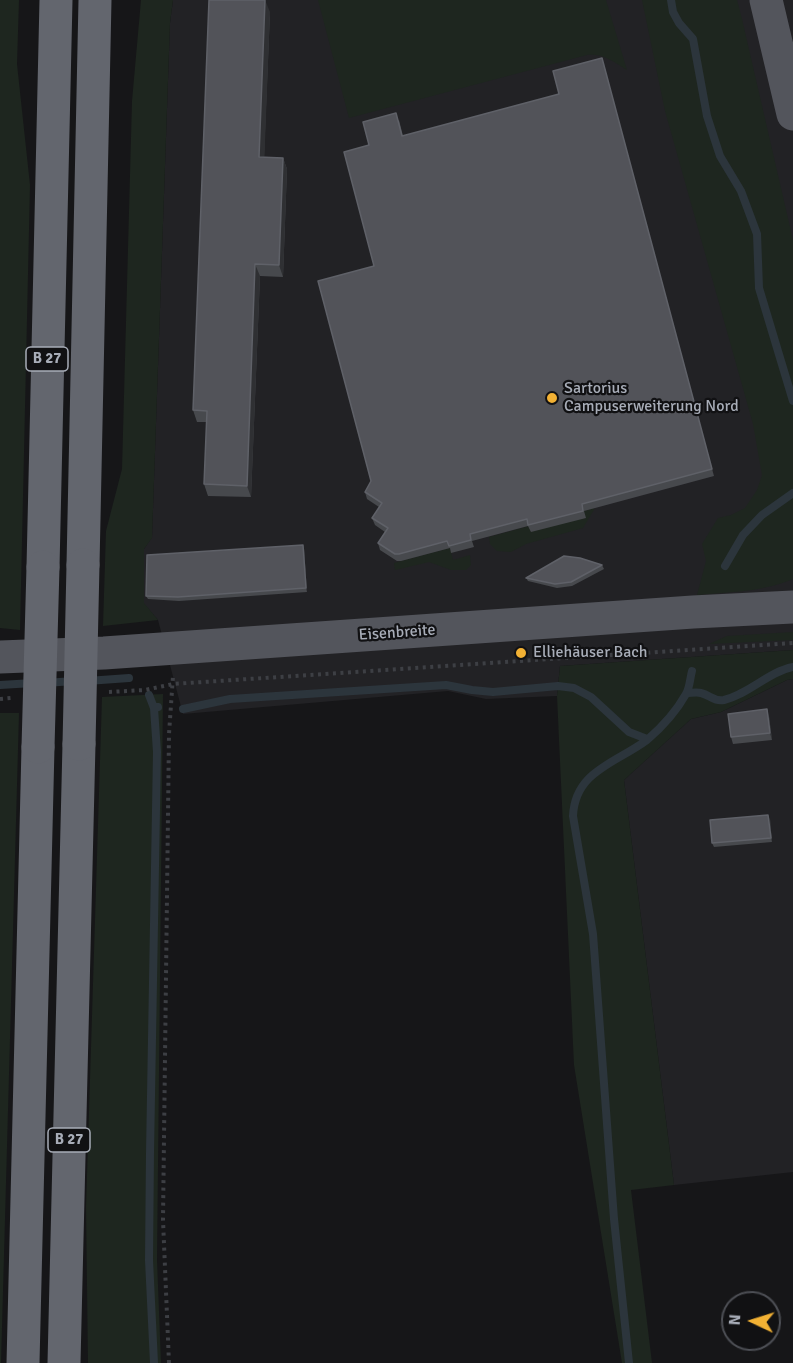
<!DOCTYPE html>
<meta charset="utf-8">
<style>
body{margin:0}
#map{position:relative;width:793px;height:1363px;overflow:hidden;background:#161618;font-family:Signika,sans-serif}
canvas{display:block}
.north{position:absolute;left:721px;top:1291px;width:60px;height:60px;box-sizing:border-box;background:#111113;border:2px solid #4d4f55;border-radius:50%;rotate:274deg;font-size:16px;font-weight:700;line-height:24px;text-align:center;color:#a8adb8}
.north::after{content:'';display:block;margin:auto;width:21px;height:27px;background:#f2b134;clip-path:polygon(50% 0,100% 100%,50% 72%,0 100%)}
</style>
<div id="map">
<canvas width="793" height="1363"></canvas>
<div class="north">N</div>
</div>
<script>
const g = document.querySelector('canvas').getContext('2d');
g.lineJoin = 'round';
function fillPath(path, color) {
  g.fillStyle = color;
  g.fill(path, 'evenodd');
}
function stroke(path, color, width, dash) {
  g.strokeStyle = color;
  g.lineWidth = width;
  g.lineCap = dash ? 'butt' : 'round';
  g.setLineDash(dash || []);
  g.stroke(path);
}
function drawText(font, color, halo, rows, align = 'center') {
  g.font = font + ' Signika,sans-serif';
  g.lineWidth = 4.5;
  g.setLineDash([]);
  g.textBaseline = 'middle';
  g.strokeStyle = halo;
  g.fillStyle = color;
  for (const [text, x, y, turn = 0] of rows) {
    g.save();
    g.translate(x, y);
    g.rotate((+turn || 0) * Math.PI / 180);
    g.textAlign = isNaN(turn) ? turn : align;
    if (halo) g.strokeText(text, 0, 0);
    g.fillText(text, 0, 0);
    g.restore();
  }
}
const built = new Path2D(`
 M 173,0 L 793,0 L 793,650 L 560,666 L 557,696 L 486,699 L 448,691 L 183,714 L 158,620 L 144,604 L 144,549 L 152,537 L 170,23 Z
 M 793,679 L 793,1172 L 674,1185 L 624,780 L 691,719 L 721,712 L 787,680 Z`);
const green = new Path2D(`
 M 0,0 L 19,0 L 17,64 L 30,185 L 20,630 L 0,628 Z
 M 141,0 L 173,0 L 170,23 L 152,538 L 144,549 L 144,603 L 158,620 L 103,626 L 106,531 L 122,469 L 132,101 Z
 M 318,0 L 606,0 L 627,70 C 614,62 603,53 587,55 L 349,118 Z
 M 642,0 L 737,0 L 742,19 L 793,240 L 793,579 C 763,592 730,592 697,595 L 706,561 L 702,544 L 718,518 L 731,515 L 745,508 L 757,490 L 762,475 L 753,424 L 665,111 Z
 M 595,508 L 583,528 L 526,544 L 511,552 L 497,551 L 490,544 L 489,537 Z
 M 450,548 L 453,560 L 470,555 L 471,565 L 466,570 L 451,570 L 429,562 L 395,570 L 394,563 Z
 M 793,632 L 793,640 L 709,644 L 727,636 Z
 M 793,650 L 793,679 L 787,680 L 721,712 L 691,719 L 624,780 L 674,1185 L 631,1190 L 652,1363 L 622,1363 L 574,1065 L 557,696 L 560,666 Z
 M 163,694 L 157,1260 L 161,1363 L 88,1363 L 86,1207 L 102,697 Z
 M 0,713 L 19,713 L 1,1363 L 0,1363 Z`);
const stream = new Path2D(`
 M 671,0 L 673,12 L 679,23 L 693,39 L 707,116 L 720,156 L 741,191 L 757,234 L 759,288 L 793,401
 M 725,566 L 743,535 L 762,515 L 793,493
 M 87,681 L 129,678
 M 45,683 L 74,681
 M 0,685 L 33,683
 M 687,693 C 691,693 697,692 701,693 C 710,695 714,702 724,700 C 749,694 768,672 793,667
 M 149,695 L 154,708 L 158,707
 M 183,709 L 230,699 L 446,685 L 472,690 L 493,692 L 558,686 L 574,688 L 591,697 L 629,732 L 647,739
 M 154,1363 L 149,1260 L 150,1153 L 157,752 L 154,708
 M 629,1363 L 614,1219 L 593,934 L 573,816 C 575,771 616,763 647,740 C 661,728 677,710 686,694 C 690,687 690,678 692,671`);
const path = new Path2D(`
 M 109,692 L 145,690 L 173,684 L 793,643
 M 0,699 L 11,698
 M 169,1363 L 163,1220 L 169,734 L 173,676`);
const major = new Path2D(`
 M 766,0 L 793,114
 M 0,657 L 104,653 L 693,612 L 793,607`);
const highway = new Path2D(`
 M 83,565 L 95,0
 M 43,567 L 56,0
 M 23,1363 L 38,747
 M 64,1363 L 79,744`);
const highwayBridge = new Path2D(`
 M 79,744 L 83,565
 M 38,747 L 43,567`);
const wall = new Path2D(`
 M 270,12 L 264,157 L 283,158 L 287,169 L 283,277 L 260,276 L 251,497 L 208,496 L 204,484 L 207,422 L 197,422 L 193,410 Z
 M 602,58 L 714,476 L 584,511 L 586,518 L 531,532 L 528,526 L 472,541 L 474,547 L 451,553 L 450,548 L 401,561 L 397,561 L 380,550 L 378,543 L 385,532 L 375,525 L 372,518 L 379,507 L 367,499 L 365,492 L 371,481 L 374,266 L 369,145 L 399,120 L 403,136 L 559,94 Z
 M 304,548 L 307,592 L 179,601 L 148,599 L 146,596 Z
 M 602,565 L 604,569 L 572,586 L 557,588 L 528,581 L 526,578 Z
 M 769,716 L 772,740 L 733,744 L 731,737 Z
 M 770,819 L 772,842 L 714,847 L 712,843 Z`);
const shadedWall = new Path2D(`
 M 265,0 L 270,12 L 264,168 L 259,157 Z
 M 602,58 L 604,65 L 714,476 L 712,469 Z
 M 283,158 L 287,169 L 283,277 L 279,265 Z
 M 255,264 L 260,276 L 251,497 L 247,486 Z
 M 303,545 L 304,548 L 307,592 L 306,588 Z
 M 767,709 L 769,716 L 772,740 L 770,733 Z
 M 768,815 L 770,819 L 772,842 L 771,838 Z`);
const building = new Path2D(`
 M 209,0 L 265,0 L 259,157 L 283,158 L 279,265 L 255,264 L 247,486 L 204,484 L 207,411 L 193,410 Z
 M 602,58 L 712,469 L 582,504 L 583,511 L 528,525 L 527,519 L 470,534 L 471,540 L 449,546 L 447,541 L 399,554 L 395,554 L 378,543 L 388,528 L 372,518 L 382,503 L 365,492 L 371,481 L 318,281 L 374,266 L 344,152 L 369,145 L 363,122 L 396,113 L 402,136 L 559,94 L 553,71 Z
 M 303,545 L 306,588 L 178,597 L 146,596 L 147,555 Z
 M 564,556 L 580,558 L 602,565 L 571,582 L 555,584 L 526,578 Z
 M 767,709 L 770,733 L 731,737 L 728,714 Z
 M 768,815 L 771,838 L 712,843 L 710,820 Z`);
const markers = [
 [552,398,6,"#f2b134"],
 [521,653,6,"#f2b134"]
];
const shields = [
 [47,359,42],
 [69,1140,42]
];
const shieldNames = [
 ["B 27",47,359],
 ["B 27",69,1140]
];
const poiNames = [
 ["Sartorius",564,389],
 ["Campuserweiterung Nord",564,407],
 ["Elliehäuser Bach",533,653]
];
const streetNames = [
 ["Eisenbreite",397,633,-4]
];
fillPath(built, '#222225');
fillPath(green, '#1e261f');
stroke(stream, '#2c353c', 8);
stroke(path, '#3d3f44', 4, [3, 4.5]);
stroke(major, '#53555c', 33);
stroke(highway, '#63666e', 33);
stroke(highwayBridge, '#63666e', 33);
fillPath(wall, '#47494d');
fillPath(shadedWall, '#2f3033');
fillPath(building, '#525359');
stroke(building, '#5f6168', 1.5);
for (const [x, y, r, color] of markers) {
  const dot = new Path2D();
  dot.arc(x, y, r, 0, 2 * Math.PI);
  g.fillStyle = color;
  g.fill(dot);
  stroke(dot, '#111113', 2);
}
for (const [x, y, w] of shields) {
  const box = new Path2D();
  box.roundRect(x - w / 2, y - 12, w, 24, 4.5);
  g.fillStyle = '#111113';
  g.fill(box);
  stroke(box, '#a8adb8', 1.5);
}
drawText('bold 15px', '#a8adb8', null, shieldNames);
drawText('16px', '#a8adb8', '#111113', poiNames, 'left');
drawText('16px', '#a8adb8', '#111113', streetNames);
</script>
